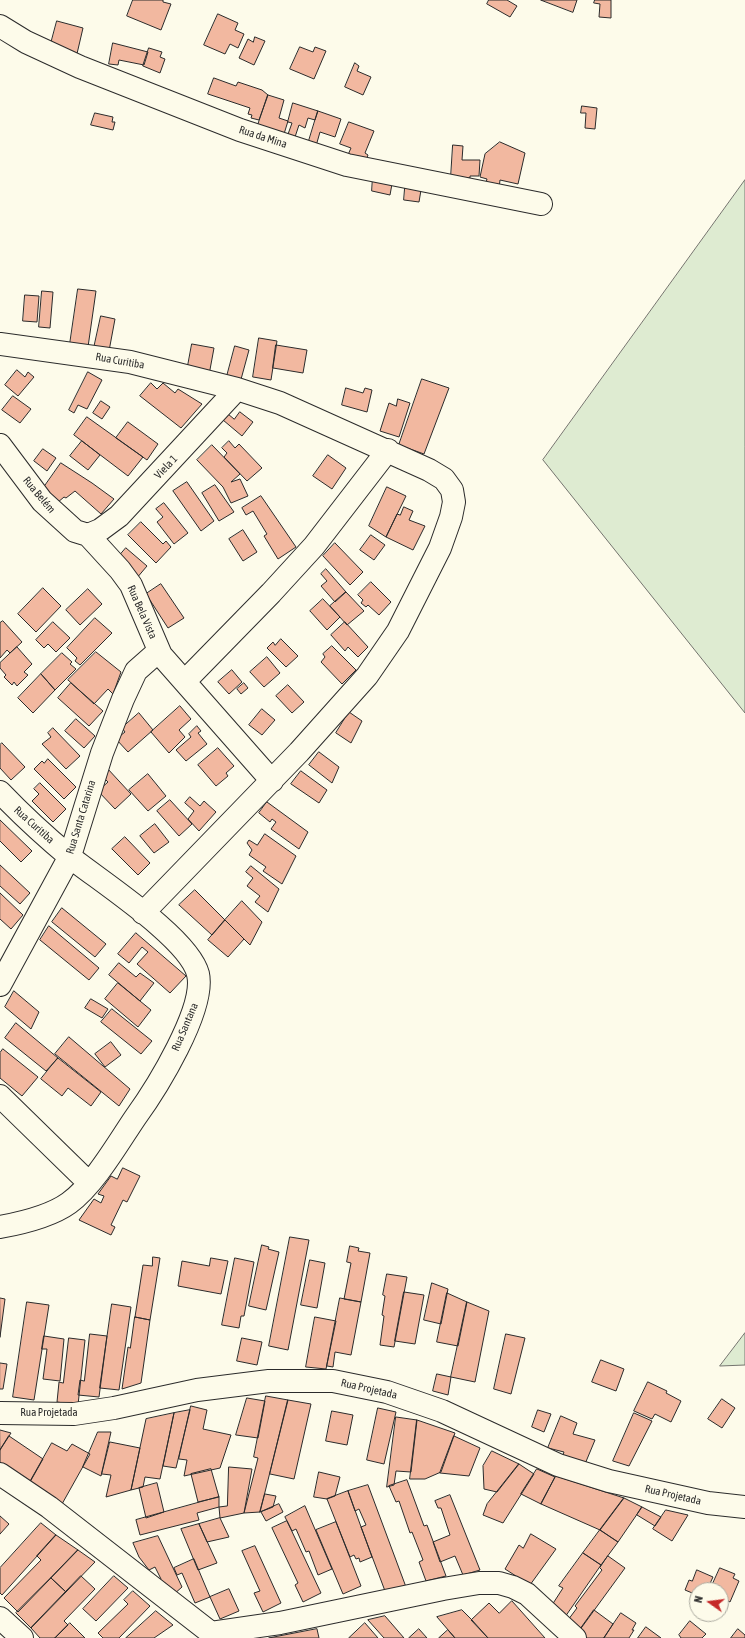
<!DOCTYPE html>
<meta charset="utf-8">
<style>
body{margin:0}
#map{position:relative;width:745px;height:1638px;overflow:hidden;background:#fdfbea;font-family:"Asap Condensed",sans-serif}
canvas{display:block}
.north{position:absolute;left:689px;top:1582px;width:40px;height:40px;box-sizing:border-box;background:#fdfbea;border:1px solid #a9a89e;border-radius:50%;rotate:284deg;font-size:11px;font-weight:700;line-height:16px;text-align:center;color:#2b2b2b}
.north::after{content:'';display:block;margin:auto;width:14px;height:18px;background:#c62828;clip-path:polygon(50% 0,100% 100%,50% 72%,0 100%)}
</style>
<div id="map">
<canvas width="745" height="1638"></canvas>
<div class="north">N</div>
</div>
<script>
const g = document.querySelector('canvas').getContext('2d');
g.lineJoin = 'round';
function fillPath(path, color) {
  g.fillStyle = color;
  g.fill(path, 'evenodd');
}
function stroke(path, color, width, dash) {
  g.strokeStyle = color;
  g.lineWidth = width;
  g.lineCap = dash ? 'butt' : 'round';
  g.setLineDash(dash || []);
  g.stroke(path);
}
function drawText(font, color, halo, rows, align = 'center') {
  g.font = font + ' "Asap Condensed",sans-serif';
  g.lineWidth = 3;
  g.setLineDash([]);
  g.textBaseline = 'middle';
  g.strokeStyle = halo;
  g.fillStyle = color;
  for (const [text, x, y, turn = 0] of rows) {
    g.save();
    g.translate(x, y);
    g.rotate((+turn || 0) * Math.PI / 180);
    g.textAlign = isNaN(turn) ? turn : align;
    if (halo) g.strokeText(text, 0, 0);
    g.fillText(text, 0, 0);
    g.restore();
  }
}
const green = new Path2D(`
 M 745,180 L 745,713 L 543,460 Z
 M 745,1333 L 745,1365 L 720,1366 Z`);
const building = new Path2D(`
 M 133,0 L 163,0 L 163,2 L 171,4 L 161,30 L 127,16 Z
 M 489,0 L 507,0 L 517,6 L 510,17 L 487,4 Z
 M 541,0 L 577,0 L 573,12 Z
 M 595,0 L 611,0 L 611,18 L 599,17 L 600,4 L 594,3 Z
 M 218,14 L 238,23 L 235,30 L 244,34 L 238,48 L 230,44 L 225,54 L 204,45 Z
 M 57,21 L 83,28 L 76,58 L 49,51 Z
 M 255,37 L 265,41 L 254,65 L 239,58 L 248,39 L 253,42 Z
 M 113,43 L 148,52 L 144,65 L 119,60 L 118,65 L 109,64 Z
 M 300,47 L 313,52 L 315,47 L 326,51 L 314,79 L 290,69 Z
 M 149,48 L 162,52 L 160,57 L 165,59 L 160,73 L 143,66 Z
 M 355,63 L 359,66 L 357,71 L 371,77 L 363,95 L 345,87 Z
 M 214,78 L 236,86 L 238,82 L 262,90 L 268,95 L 259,120 L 251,118 L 252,115 L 248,114 L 250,108 L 208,94 Z
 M 268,95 L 284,100 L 279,118 L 288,121 L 284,134 L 258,125 Z
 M 293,103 L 318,111 L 315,120 L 308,118 L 305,128 L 299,125 L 294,140 L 287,137 L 292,123 L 288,122 Z
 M 582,106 L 597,108 L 595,129 L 585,128 L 586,113 L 581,113 Z
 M 318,111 L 341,119 L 335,137 L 320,132 L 316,146 L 308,144 Z
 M 95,113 L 113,117 L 112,122 L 115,122 L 113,130 L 91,125 Z
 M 349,122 L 374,131 L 365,153 L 368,155 L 364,165 L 347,157 L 351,148 L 340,144 Z
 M 500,142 L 525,153 L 518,184 L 500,180 L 499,189 L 485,186 L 487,179 L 480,177 L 485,154 Z
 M 453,145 L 463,146 L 462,160 L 480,160 L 479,176 L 470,176 L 470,178 L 451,177 Z
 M 373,175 L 392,184 L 390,195 L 372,191 Z
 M 405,188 L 421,190 L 419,202 L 404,200 Z
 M 78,289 L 96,291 L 88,347 L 70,344 Z
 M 42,291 L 53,292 L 50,328 L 39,327 Z
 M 25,295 L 39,296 L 37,322 L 23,321 Z
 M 101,316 L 115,319 L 109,351 L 94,348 Z
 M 259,338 L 277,341 L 271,380 L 253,377 Z
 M 192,344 L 214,348 L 209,375 L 187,371 Z
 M 276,345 L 307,350 L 303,373 L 273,368 Z
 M 235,346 L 249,350 L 240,383 L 226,380 Z
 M 17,370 L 25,377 L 28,372 L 34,377 L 18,396 L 5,385 Z
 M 88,372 L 102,380 L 87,409 L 78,405 L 74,413 L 69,410 Z
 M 422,379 L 449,388 L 424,454 L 399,445 Z
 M 151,383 L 157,389 L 163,383 L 175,393 L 178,389 L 202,404 L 181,428 L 140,396 Z
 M 346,388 L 363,393 L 365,388 L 372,390 L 367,412 L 342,405 Z
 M 13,396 L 31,409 L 20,423 L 2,410 Z
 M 398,399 L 410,403 L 399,437 L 380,431 L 389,403 L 396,406 Z
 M 101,401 L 110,407 L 102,419 L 93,413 Z
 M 240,412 L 253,422 L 242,436 L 223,420 L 228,414 L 234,419 Z
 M 87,417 L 143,457 L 128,476 L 74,435 Z
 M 128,422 L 158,444 L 147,460 L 116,438 Z
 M 82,441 L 100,455 L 88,470 L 70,456 Z
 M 229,441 L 235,448 L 239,444 L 262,468 L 247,481 L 224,457 L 227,453 L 222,448 Z
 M 212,445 L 240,474 L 231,482 L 240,479 L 248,496 L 231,503 L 223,487 L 197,460 Z
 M 43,449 L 56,458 L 47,471 L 34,461 Z
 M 328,455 L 346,468 L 332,489 L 313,476 Z
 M 61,463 L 92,483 L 114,499 L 101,514 L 75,491 L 66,498 L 64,497 L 57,503 L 42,490 Z
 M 187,482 L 214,521 L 201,531 L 173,491 Z
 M 215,485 L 234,512 L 219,521 L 202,493 Z
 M 387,487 L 406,496 L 386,537 L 369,526 Z
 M 261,496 L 296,547 L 278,559 L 264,536 L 267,534 L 253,511 L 246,515 L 242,508 Z
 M 164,503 L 188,533 L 174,544 L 157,522 L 163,517 L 156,509 Z
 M 404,507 L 413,511 L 409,520 L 425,526 L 413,550 L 386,537 L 397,514 L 400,515 Z
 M 141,522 L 163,544 L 166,541 L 171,547 L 156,563 L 128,535 Z
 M 243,530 L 257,552 L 243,561 L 229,539 Z
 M 371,535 L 385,545 L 374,560 L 360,550 Z
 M 335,543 L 363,572 L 350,585 L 323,556 Z
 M 126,548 L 147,566 L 136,579 L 115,561 Z
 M 326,569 L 346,592 L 335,602 L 321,586 L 327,581 L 321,574 Z
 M 371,582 L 391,602 L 379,615 L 368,605 L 366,607 L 361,603 L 363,600 L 358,595 Z
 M 161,584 L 184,618 L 168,628 L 146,594 Z
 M 43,588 L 61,606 L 36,632 L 18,614 Z
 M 88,589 L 102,604 L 80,625 L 66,610 Z
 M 346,592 L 364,611 L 347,625 L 330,606 Z
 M 323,599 L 340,617 L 327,630 L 310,611 Z
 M 95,618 L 112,633 L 80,665 L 75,661 L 77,658 L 67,648 Z
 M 3,621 L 22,642 L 10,653 L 7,650 L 0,658 L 0,623 Z
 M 53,622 L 70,638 L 56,652 L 48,644 L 44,648 L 36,640 Z
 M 345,622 L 368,647 L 358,657 L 348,647 L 345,651 L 331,635 Z
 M 281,639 L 298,656 L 286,667 L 267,648 L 273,642 L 275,645 Z
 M 332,646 L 356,670 L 342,684 L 321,662 L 325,657 L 323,654 Z
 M 17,647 L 32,664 L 24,672 L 28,675 L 17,686 L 14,682 L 12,685 L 4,677 L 6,675 L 0,668 L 0,663 Z
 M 96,652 L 121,672 L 113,694 L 108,689 L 94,704 L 68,680 Z
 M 62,653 L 72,662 L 70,664 L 76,669 L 55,690 L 41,674 Z
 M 267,657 L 280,673 L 264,687 L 250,672 Z
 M 232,670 L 242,682 L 229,694 L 218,682 Z
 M 41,674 L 55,690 L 33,713 L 18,698 Z
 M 71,683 L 103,711 L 89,726 L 58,698 Z
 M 244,683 L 248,688 L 241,694 L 237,689 Z
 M 288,685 L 304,702 L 292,713 L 276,696 Z
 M 180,706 L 191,719 L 179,730 L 185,737 L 169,753 L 151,732 Z
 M 262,709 L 275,720 L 262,735 L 249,725 Z
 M 349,712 L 362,721 L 351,743 L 336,733 Z
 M 139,713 L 153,730 L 128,752 L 116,739 L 125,732 L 122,728 Z
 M 76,719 L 95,736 L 84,748 L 65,731 Z
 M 197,726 L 201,731 L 198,733 L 207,744 L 186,761 L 176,750 L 191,737 L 189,734 Z
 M 53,728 L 80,756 L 66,769 L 42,744 L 51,737 L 48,733 Z
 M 2,743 L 25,767 L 11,780 L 0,768 L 0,745 Z
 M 218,748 L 234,766 L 226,773 L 228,776 L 216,786 L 198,765 Z
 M 319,752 L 339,767 L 332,783 L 309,765 Z
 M 48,759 L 76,787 L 64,799 L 34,769 L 42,761 L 44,763 Z
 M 107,768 L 131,794 L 115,809 L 98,791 L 108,782 L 102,776 Z
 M 301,771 L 327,790 L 319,803 L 291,784 Z
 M 148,774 L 166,796 L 148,811 L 129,790 Z
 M 40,783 L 66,809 L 53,822 L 32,801 L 39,794 L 34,789 Z
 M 190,797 L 200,806 L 204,801 L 216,812 L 199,831 L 188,819 L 194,811 L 185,803 Z
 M 170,800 L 192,824 L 179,836 L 157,811 Z
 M 267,802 L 308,832 L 299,849 L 271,829 L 276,822 L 272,819 L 270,822 L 259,813 Z
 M 0,820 L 32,851 L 21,862 L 0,841 Z
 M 155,824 L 169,842 L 154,853 L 140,836 Z
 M 265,834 L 296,856 L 282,884 L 263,871 L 266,867 L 249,855 L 252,850 L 247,843 L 249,840 L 257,845 Z
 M 125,837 L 150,863 L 138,875 L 112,849 Z
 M 0,865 L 30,893 L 20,904 L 0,886 Z
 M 251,866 L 279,889 L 268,912 L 255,902 L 260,896 L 247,886 L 253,878 L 246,872 Z
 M 195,890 L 225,920 L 212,935 L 179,905 Z
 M 0,893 L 23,915 L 11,929 L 0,919 Z
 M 242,901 L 262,922 L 250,945 L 225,920 Z
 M 62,908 L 106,944 L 95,957 L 52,922 Z
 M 225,920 L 244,939 L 228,957 L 208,940 Z
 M 49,926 L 99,968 L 89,980 L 40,940 Z
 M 136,933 L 186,976 L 170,993 L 137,964 L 148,952 L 142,947 L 129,963 L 118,954 Z
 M 119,963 L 136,977 L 140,973 L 154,983 L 140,1001 L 109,975 Z
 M 118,983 L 151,1010 L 138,1027 L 105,999 Z
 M 14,991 L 39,1012 L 31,1029 L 5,1007 Z
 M 91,999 L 108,1009 L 102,1018 L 85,1008 Z
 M 112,1009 L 152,1041 L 141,1054 L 101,1022 Z
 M 16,1023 L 58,1058 L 46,1071 L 5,1038 Z
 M 69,1037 L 130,1089 L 119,1106 L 55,1054 Z
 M 111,1042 L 121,1055 L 105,1067 L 95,1054 Z
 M 3,1049 L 38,1077 L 22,1096 L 0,1078 L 0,1053 Z
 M 58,1058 L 101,1092 L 91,1106 L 68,1088 L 62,1096 L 41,1079 Z
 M 123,1168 L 140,1176 L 127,1202 L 123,1200 L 111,1225 L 115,1227 L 111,1235 L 79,1220 L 94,1199 L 101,1203 L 104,1196 L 98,1194 L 111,1176 L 117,1179 Z
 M 290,1237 L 309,1240 L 288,1350 L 269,1346 Z
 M 262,1245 L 269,1247 L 268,1249 L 279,1252 L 266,1310 L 249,1306 Z
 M 350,1246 L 359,1248 L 358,1251 L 370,1253 L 361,1302 L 344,1299 L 351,1263 L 347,1262 Z
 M 153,1257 L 160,1258 L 150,1320 L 135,1317 L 143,1265 L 152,1266 Z
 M 211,1258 L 228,1261 L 221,1294 L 178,1286 L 182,1261 L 209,1266 Z
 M 235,1258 L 254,1262 L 244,1316 L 241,1316 L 239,1328 L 222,1325 Z
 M 310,1260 L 325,1263 L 317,1308 L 301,1305 Z
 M 387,1274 L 407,1277 L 394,1347 L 380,1345 L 384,1316 L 382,1315 L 385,1296 L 383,1295 Z
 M 432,1283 L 448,1289 L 441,1324 L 424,1320 Z
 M 404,1292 L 424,1295 L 415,1344 L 395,1341 Z
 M 447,1293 L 467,1302 L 458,1346 L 437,1342 Z
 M 0,1298 L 5,1299 L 0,1337 Z
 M 340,1298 L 361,1302 L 351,1355 L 335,1352 L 333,1367 L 327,1366 Z
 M 27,1302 L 49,1305 L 34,1400 L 13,1397 Z
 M 467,1302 L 489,1311 L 475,1382 L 451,1377 Z
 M 112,1304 L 131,1307 L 119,1390 L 100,1388 Z
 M 135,1317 L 150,1320 L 141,1383 L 122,1389 L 128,1347 L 130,1348 Z
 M 315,1317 L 336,1321 L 326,1369 L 306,1367 Z
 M 90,1334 L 107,1336 L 99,1397 L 78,1395 L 80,1380 L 84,1381 Z
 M 506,1334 L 525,1338 L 511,1394 L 494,1389 Z
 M 44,1336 L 64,1339 L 60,1381 L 43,1379 L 47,1349 L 42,1349 Z
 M 69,1338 L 85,1340 L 78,1405 L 57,1402 L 59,1382 L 63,1383 Z
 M 242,1338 L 262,1342 L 257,1365 L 237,1361 Z
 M 601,1360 L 624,1369 L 616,1391 L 592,1382 Z
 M 0,1363 L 7,1364 L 3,1389 L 0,1389 Z
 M 437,1374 L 451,1377 L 448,1395 L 433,1391 Z
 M 648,1382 L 667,1391 L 666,1393 L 681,1401 L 671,1422 L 655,1414 L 652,1419 L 634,1411 Z
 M 266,1396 L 288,1400 L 260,1512 L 244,1513 L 258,1458 L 254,1457 Z
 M 247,1398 L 265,1401 L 258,1438 L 236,1435 Z
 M 722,1399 L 735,1408 L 722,1428 L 708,1419 Z
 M 288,1400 L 311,1404 L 294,1479 L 270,1474 Z
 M 191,1406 L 207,1410 L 203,1429 L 231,1435 L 220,1468 L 184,1476 L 187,1460 L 179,1459 Z
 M 378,1408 L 396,1412 L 384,1464 L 367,1460 Z
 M 190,1410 L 176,1468 L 163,1466 L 174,1413 Z
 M 538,1410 L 551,1414 L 544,1432 L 532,1427 Z
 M 332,1411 L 353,1415 L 347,1445 L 326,1441 Z
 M 174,1413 L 160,1479 L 145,1477 L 143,1487 L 131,1490 L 146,1419 Z
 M 634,1413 L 652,1421 L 629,1466 L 613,1461 Z
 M 561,1416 L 577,1423 L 573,1434 L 595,1440 L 585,1464 L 562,1457 L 564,1452 L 548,1448 Z
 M 396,1417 L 417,1420 L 411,1472 L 396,1471 L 394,1485 L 387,1487 Z
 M 417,1420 L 455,1433 L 441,1472 L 425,1479 L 410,1479 Z
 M 0,1430 L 11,1433 L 0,1450 Z
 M 98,1432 L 111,1432 L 101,1476 L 83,1467 Z
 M 9,1436 L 43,1459 L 30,1482 L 0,1463 L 0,1450 Z
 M 454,1436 L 480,1448 L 469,1476 L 440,1473 Z
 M 110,1442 L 140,1448 L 131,1490 L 106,1497 L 111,1475 L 102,1474 Z
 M 52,1443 L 67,1451 L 72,1444 L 90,1454 L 62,1504 L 30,1482 Z
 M 492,1451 L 519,1464 L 497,1492 L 484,1489 L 483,1466 Z
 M 519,1464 L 534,1474 L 503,1523 L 483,1515 L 487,1504 Z
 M 229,1467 L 252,1469 L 244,1513 L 220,1518 L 219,1507 L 227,1506 Z
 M 211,1469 L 219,1497 L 198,1502 L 191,1474 Z
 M 537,1469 L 555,1477 L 541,1504 L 521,1494 Z
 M 319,1472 L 340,1477 L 335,1496 L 327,1499 L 314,1497 Z
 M 556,1476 L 624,1498 L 600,1530 L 541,1504 Z
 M 407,1480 L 424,1526 L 427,1525 L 446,1576 L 426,1581 L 419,1562 L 423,1560 L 412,1532 L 410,1533 L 399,1501 L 396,1502 L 389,1486 Z
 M 157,1483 L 164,1512 L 146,1518 L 139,1488 Z
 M 368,1485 L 406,1587 L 385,1591 L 361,1527 L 366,1525 L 359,1509 L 355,1511 L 348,1491 Z
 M 348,1491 L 372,1557 L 360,1562 L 359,1558 L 356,1559 L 354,1555 L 350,1557 L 327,1499 Z
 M 265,1494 L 276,1496 L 273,1507 L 260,1512 Z
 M 450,1495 L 480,1570 L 463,1575 L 455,1556 L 440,1562 L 433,1542 L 450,1535 L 441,1508 L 438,1508 L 435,1501 Z
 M 219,1497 L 219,1507 L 197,1513 L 199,1520 L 140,1535 L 136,1520 Z
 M 624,1498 L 642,1507 L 618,1542 L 600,1530 Z
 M 279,1504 L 283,1512 L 266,1521 L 261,1512 Z
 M 305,1506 L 332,1569 L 318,1575 L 309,1551 L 306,1552 L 296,1529 L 292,1531 L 285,1517 Z
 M 642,1507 L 661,1517 L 655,1526 L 637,1515 Z
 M 666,1510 L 688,1515 L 672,1541 L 653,1529 Z
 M 0,1516 L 9,1524 L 0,1534 Z
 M 220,1518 L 229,1537 L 207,1542 L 199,1524 Z
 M 287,1521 L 321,1593 L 303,1602 L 295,1585 L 298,1583 L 272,1528 Z
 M 336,1522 L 361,1586 L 343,1594 L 316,1530 Z
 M 41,1523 L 56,1535 L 2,1595 L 0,1593 L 0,1568 Z
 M 199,1524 L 217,1563 L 198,1570 L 181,1529 Z
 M 600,1530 L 618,1542 L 601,1565 L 583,1553 Z
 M 531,1534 L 556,1549 L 530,1585 L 505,1569 L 519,1545 L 523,1548 Z
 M 56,1535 L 78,1550 L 18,1612 L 4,1598 L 41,1560 L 37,1556 Z
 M 158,1536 L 182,1587 L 173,1595 L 159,1581 L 161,1579 L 155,1567 L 149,1570 L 139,1557 L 133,1543 Z
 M 255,1546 L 281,1603 L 263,1612 L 254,1593 L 260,1591 L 242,1551 Z
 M 78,1550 L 95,1562 L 66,1592 L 51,1578 Z
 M 583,1553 L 601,1565 L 565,1617 L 552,1605 L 563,1588 L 559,1586 Z
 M 608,1556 L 625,1568 L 579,1631 L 568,1620 L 577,1608 L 575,1606 L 602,1570 L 600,1568 Z
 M 194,1559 L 210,1597 L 195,1603 L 182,1573 L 177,1575 L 174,1568 Z
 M 720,1568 L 735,1574 L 733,1578 L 739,1581 L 730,1602 L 721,1597 L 721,1590 L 710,1590 Z
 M 697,1570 L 713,1577 L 707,1590 L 697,1590 L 697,1595 L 685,1590 L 689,1580 L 692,1581 Z
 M 81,1576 L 95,1589 L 64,1621 L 68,1625 L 55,1638 L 40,1638 L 31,1628 Z
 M 114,1576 L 128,1588 L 96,1621 L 83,1609 Z
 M 51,1578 L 66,1592 L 31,1628 L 16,1613 Z
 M 229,1589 L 239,1611 L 220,1619 L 210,1597 Z
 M 133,1591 L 150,1606 L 119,1638 L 103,1638 L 98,1633 L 128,1604 L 124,1600 Z
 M 512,1601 L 545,1638 L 488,1638 L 471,1620 L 489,1603 L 499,1613 Z
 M 462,1610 L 472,1620 L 488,1638 L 455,1638 L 437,1617 Z
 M 594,1610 L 613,1624 L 604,1638 L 587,1638 L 579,1631 Z
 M 156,1611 L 173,1625 L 154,1638 L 126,1638 Z
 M 621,1613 L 636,1623 L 632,1630 L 634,1630 L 629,1638 L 604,1638 Z
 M 385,1616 L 404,1638 L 384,1638 L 368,1620 Z
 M 690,1621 L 706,1634 L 702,1638 L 681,1638 L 679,1635 Z
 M 70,1623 L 85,1638 L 55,1638 Z
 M 365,1623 L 378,1638 L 349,1638 Z
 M 646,1627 L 661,1638 L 638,1638 Z
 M 317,1629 L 319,1638 L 269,1638 Z
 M 419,1629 L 427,1638 L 409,1638 Z
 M 738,1629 L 745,1635 L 745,1638 L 731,1638 Z
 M 448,1630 L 455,1638 L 439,1638 Z`);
const minor = new Path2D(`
 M 0,26 L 26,42 L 80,67 L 240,130 L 347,165 L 541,204
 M 0,344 L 130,362 L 237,389 L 280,403 L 429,470 L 444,479 L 452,490 L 454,502 L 451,517 L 440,548 L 398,631 L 367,676 L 299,752 L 143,913
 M 0,445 L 42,501 L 75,531 L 88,535 L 120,570 L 131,585 L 161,655 L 272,781
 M 88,535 L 100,530 L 119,516 L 237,389
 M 185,681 L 271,593 L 314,546 L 388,450
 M 0,792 C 22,815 46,837 70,857 C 100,881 189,938 198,974 C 206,1009 156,1089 135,1118 C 118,1143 94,1185 69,1203 C 51,1216 22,1223 0,1227
 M 0,985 L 70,856 L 102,753 L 123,699 L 136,671 L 153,656 L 161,655
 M 0,1096 L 89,1183
 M 0,1413 L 74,1414 L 114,1408 L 197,1390 L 269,1381 L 333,1381 L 387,1392 L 442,1411 L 558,1465 L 609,1481 L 708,1503 L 745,1507
 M 0,1474 L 49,1507 L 211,1633 L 280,1623 L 443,1589 L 479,1583 L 499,1583 L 513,1587 L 527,1594 L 575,1638
 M 0,1618 L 22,1638`);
const streetNames = [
 ["Rua da Mina",263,137,18],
 ["Rua Curitiba",120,361,10],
 ["Viela 1",166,467,-47],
 ["Rua Belém",39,495,50],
 ["Rua Bela Vista",142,612,66],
 ["Rua Santa Catarina",81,817,-73],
 ["Rua Curitiba",34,825,42],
 ["Rua Santana",185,1027,-67],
 ["Rua Projetada",369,1389,13],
 ["Rua Projetada",49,1413],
 ["Rua Projetada",673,1495,13]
];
fillPath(green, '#deebd1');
stroke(green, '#74746e', 1);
fillPath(building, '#f2b8a0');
stroke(building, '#2b2b2b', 1);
stroke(minor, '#2b2b2b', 24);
stroke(minor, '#fdfbea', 22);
drawText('11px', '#2b2b2b', '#fdfbea', streetNames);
</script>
